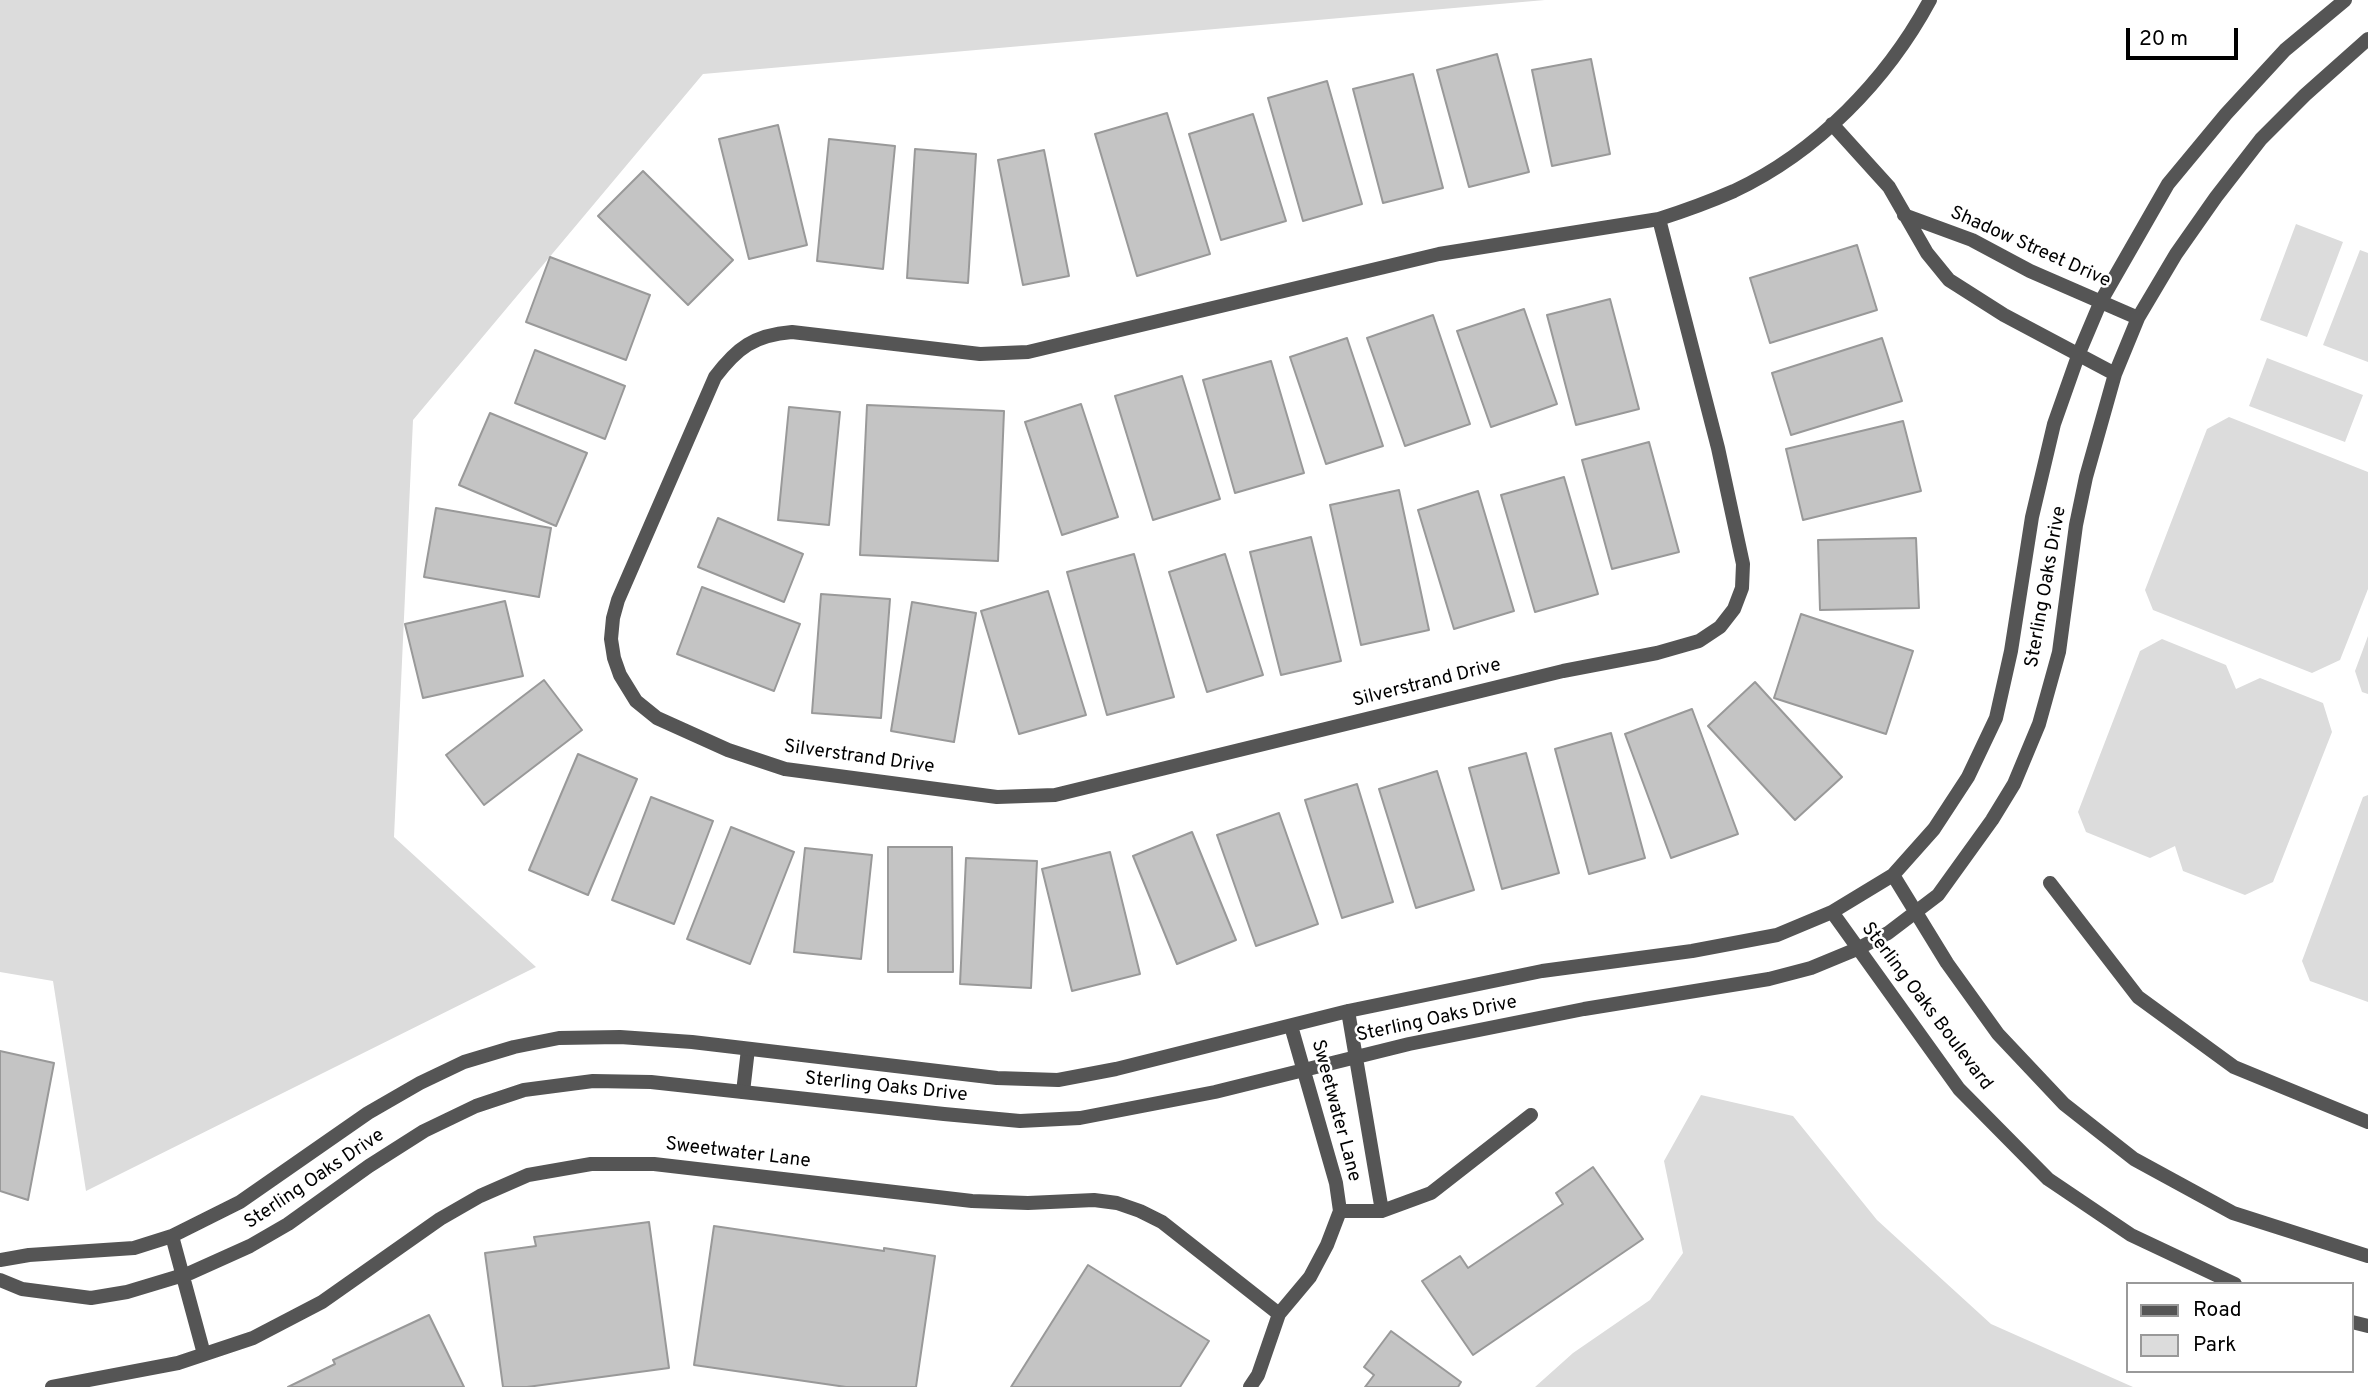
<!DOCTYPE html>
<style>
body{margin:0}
#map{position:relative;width:2368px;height:1387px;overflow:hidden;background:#fff;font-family:Overpass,sans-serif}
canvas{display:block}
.legend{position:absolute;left:2126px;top:1282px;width:228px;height:91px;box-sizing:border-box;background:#fff;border:2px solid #999;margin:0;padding:9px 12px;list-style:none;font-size:21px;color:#000}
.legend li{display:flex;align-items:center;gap:14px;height:35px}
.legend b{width:35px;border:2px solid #999}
.scale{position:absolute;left:2126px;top:28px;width:112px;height:32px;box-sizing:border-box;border:4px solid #000;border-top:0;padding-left:9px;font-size:21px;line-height:24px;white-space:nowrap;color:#000;-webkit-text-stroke:5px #fff;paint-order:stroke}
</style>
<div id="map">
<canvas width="2368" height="1387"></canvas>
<ul class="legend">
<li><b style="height:9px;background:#555"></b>Road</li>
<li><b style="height:19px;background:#dcdcdc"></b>Park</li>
</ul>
<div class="scale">20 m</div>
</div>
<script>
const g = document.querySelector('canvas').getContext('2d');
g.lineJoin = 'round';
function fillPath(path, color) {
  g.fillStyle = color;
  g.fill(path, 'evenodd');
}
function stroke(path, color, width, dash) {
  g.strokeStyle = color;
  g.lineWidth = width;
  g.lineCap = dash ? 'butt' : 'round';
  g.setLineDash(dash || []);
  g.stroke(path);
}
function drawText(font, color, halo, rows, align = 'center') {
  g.font = font + ' Overpass,sans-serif';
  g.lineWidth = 5;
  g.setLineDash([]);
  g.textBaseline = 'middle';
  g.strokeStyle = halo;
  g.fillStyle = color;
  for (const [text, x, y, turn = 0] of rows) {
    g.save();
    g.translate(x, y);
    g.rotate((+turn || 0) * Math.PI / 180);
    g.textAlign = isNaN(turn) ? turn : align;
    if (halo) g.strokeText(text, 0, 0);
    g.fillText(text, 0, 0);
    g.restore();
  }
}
const green = new Path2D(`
 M 0,0 L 1545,0 L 703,74 L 413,420 L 394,837 L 536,967 L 86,1191 L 53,981 L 0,972 Z
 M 2296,224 L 2343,242 L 2307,337 L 2260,320 Z
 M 2360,250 L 2368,253 L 2368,362 L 2323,345 Z
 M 2267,358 L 2363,395 L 2345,442 L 2249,406 Z
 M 2229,417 L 2368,472 L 2368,589 L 2340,660 L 2312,673 L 2153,610 L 2145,590 L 2207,429 Z
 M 2368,636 L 2368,694 L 2362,692 L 2355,671 Z
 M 2162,639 L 2226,665 L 2236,689 L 2260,678 L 2323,703 L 2332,732 L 2273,882 L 2245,895 L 2183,871 L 2175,846 L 2150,858 L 2086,832 L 2078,812 L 2140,651 Z
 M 2368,795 L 2368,1002 L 2310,981 L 2302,961 L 2363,797 Z
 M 1701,1095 L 1793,1116 L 1877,1220 L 1991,1324 L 2133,1387 L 1535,1387 L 1573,1353 L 1650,1300 L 1683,1253 L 1664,1161 Z`);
const building = new Path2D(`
 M 1497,54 L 1529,172 L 1469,187 L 1437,70 Z
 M 1591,59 L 1610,154 L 1552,166 L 1532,70 Z
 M 1413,74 L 1443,188 L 1383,203 L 1353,89 Z
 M 1327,81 L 1362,204 L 1303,221 L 1268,98 Z
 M 1167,113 L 1210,254 L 1137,276 L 1095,134 Z
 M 1253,114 L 1286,221 L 1221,240 L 1189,134 Z
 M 778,125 L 807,245 L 749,259 L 719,139 Z
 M 829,139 L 895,146 L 883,269 L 817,261 Z
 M 915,149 L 976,154 L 968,283 L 907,278 Z
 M 1044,150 L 1069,276 L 1023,285 L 998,160 Z
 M 643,171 L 733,260 L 688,305 L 598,216 Z
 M 1857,245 L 1877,310 L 1770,343 L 1750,278 Z
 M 550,257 L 650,295 L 626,360 L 526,322 Z
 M 1610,299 L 1639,409 L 1576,425 L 1547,315 Z
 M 1524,309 L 1557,404 L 1491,427 L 1457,331 Z
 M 1433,315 L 1470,424 L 1405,446 L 1367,338 Z
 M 1347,338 L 1383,446 L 1326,464 L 1290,357 Z
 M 1882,338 L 1902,401 L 1791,435 L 1772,373 Z
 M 535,350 L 625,386 L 605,439 L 515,403 Z
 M 1271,361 L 1304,473 L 1235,493 L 1203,380 Z
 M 1182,376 L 1220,499 L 1153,520 L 1115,396 Z
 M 1081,404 L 1118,517 L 1062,535 L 1025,422 Z
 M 867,405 L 1004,411 L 998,561 L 860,555 Z
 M 789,407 L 840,412 L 829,525 L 778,520 Z
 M 490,413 L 587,453 L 556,526 L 459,485 Z
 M 1903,421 L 1921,491 L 1803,520 L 1786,449 Z
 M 1649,442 L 1679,552 L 1612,569 L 1582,460 Z
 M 1564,477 L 1598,594 L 1535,612 L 1501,495 Z
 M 1399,490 L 1429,630 L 1361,645 L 1330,505 Z
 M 1478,491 L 1514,611 L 1454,629 L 1418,510 Z
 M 436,508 L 551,528 L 539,597 L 424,577 Z
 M 718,518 L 803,554 L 784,602 L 698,567 Z
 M 1311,537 L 1341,661 L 1281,675 L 1250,552 Z
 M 1916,538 L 1919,608 L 1820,610 L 1818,540 Z
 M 1134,554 L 1174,697 L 1107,715 L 1067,572 Z
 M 1225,554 L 1263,675 L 1207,692 L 1169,572 Z
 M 702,587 L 800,624 L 774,691 L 677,654 Z
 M 1048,591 L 1086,715 L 1019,734 L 981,611 Z
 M 821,594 L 890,599 L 881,718 L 812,713 Z
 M 505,601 L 523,676 L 423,698 L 405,624 Z
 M 912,602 L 976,613 L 954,742 L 891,731 Z
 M 1801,614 L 1913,651 L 1886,734 L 1774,698 Z
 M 544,680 L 582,730 L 484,805 L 446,755 Z
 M 1755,682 L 1842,777 L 1795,820 L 1708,726 Z
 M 1692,709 L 1738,834 L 1671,858 L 1625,734 Z
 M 1611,733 L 1645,858 L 1589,874 L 1555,749 Z
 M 1526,753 L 1559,873 L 1502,889 L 1469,768 Z
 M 578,754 L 637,779 L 588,895 L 529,870 Z
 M 1437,771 L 1474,890 L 1416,908 L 1379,789 Z
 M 1357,784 L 1393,902 L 1342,918 L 1305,800 Z
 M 651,797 L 713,821 L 674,924 L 612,900 Z
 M 1279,813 L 1318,924 L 1256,946 L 1217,835 Z
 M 731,827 L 794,852 L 750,964 L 687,939 Z
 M 1192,832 L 1236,940 L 1177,964 L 1133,856 Z
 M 888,847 L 952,847 L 953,972 L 888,972 Z
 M 805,848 L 872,855 L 861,959 L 794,952 Z
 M 1110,852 L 1140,974 L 1072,991 L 1042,869 Z
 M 966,858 L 1037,861 L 1031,988 L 960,984 Z
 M 0,1051 L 54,1063 L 28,1200 L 0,1191 Z
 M 1593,1167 L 1643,1239 L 1473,1355 L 1422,1281 L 1460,1256 L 1468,1268 L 1563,1204 L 1556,1193 Z
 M 649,1222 L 669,1368 L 527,1387 L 503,1387 L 485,1253 L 536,1246 L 534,1237 Z
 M 714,1226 L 884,1251 L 884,1248 L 935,1256 L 916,1387 L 846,1387 L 694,1365 Z
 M 1088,1265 L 1209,1341 L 1180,1387 L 1011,1387 Z
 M 429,1315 L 464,1387 L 288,1387 L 335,1364 L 333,1360 Z
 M 1391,1331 L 1461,1382 L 1458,1387 L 1365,1387 L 1374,1375 L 1364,1367 Z`);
const lane = new Path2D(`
 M 2050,883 L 2138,997 L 2234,1067 L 2368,1122
 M 743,1092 L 748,1049`);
const street = new Path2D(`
 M 1832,124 L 1889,187 L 1927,253 L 1949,280 L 2004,315 L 2115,374
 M 1904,215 L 1972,240 L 2030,271 L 2138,318
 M 1659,219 L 1718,448 L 1743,564 L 1742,588 L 1734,609 L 1720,627 L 1699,641 L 1657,653 L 1563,671 L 1055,795 L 997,797 L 785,769 L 728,750 L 657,718 L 636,701 L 620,675 L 614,658 L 611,639 L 613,618 L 618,600 L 715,377 C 737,348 754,335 792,332 L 980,354 L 1028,352 L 1439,254 Z
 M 1659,219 C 1684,211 1709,202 1734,191 C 1817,152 1887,80 1930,0
 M 1893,875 L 1947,963 L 1998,1034 L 2064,1104 L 2134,1159 L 2233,1213 L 2368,1256
 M 1832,912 L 1959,1089 L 2048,1179 L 2131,1235 L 2235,1284
 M 1348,1011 L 1382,1211
 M 1340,1211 L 1382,1211 L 1431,1193 L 1531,1115
 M 172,1236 L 204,1354
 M 0,1260 L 29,1255 L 134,1248 L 172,1236 L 240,1202 L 368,1113 L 420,1083 L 464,1062 L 514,1047 L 559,1038 L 620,1037 L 692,1042 L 997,1078 L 1058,1080 L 1116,1069 L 1348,1011 L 1542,971 L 1692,951 L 1777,935 L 1832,912 L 1893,875 L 1934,829 L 1968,777 L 1996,718 L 2011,651 L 2032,517 L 2054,424 L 2079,353 L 2101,301 L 2168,184 L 2226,114 L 2285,50 L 2345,0
 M 0,1280 L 22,1289 L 91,1298 L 127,1292 L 190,1273 L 250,1246 L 288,1224 L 369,1166 L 424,1131 L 476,1106 L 524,1090 L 593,1081 L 651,1082 L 944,1114 L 1020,1121 L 1080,1118 L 1215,1092 L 1409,1044 L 1584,1009 L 1769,979 L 1811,968 L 1857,949 L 1888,933 L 1938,895 L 1992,820 L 2014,784 L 2039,724 L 2059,652 L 2076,525 L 2086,477 L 2115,374 L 2138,318 L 2176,254 L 2216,197 L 2261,139 L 2305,95 L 2368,39
 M 2352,1322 L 2368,1326
 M 52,1387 L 178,1363 L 253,1338 L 322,1302 L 440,1219 L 480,1196 L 528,1175 L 591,1164 L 654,1164 L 972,1201 L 1028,1203 L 1094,1200 L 1117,1203 L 1140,1211 L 1162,1222 L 1279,1314
 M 1250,1387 L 1258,1375 L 1279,1314 L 1310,1277 L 1327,1245 L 1340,1211 L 1336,1183 L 1291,1026`);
const streetNames = [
 ["Shadow Street Drive",2030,248,24],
 ["Sterling Oaks Drive",2047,587,-80],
 ["Silverstrand Drive",1427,684,-14],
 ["Silverstrand Drive",859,758,8],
 ["Sterling Oaks Boulevard",1926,1007,53],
 ["Sterling Oaks Drive",1437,1020,-12],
 ["Sterling Oaks Drive",886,1088,6],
 ["Sweetwater Lane",1335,1111,75],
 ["Sweetwater Lane",738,1154,7],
 ["Sterling Oaks Drive",315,1180,-34]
];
fillPath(green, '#dcdcdc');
fillPath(building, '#c4c4c4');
stroke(building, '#999', 2);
stroke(lane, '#555', 14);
stroke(street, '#555', 14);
drawText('19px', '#000', '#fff', streetNames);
</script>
